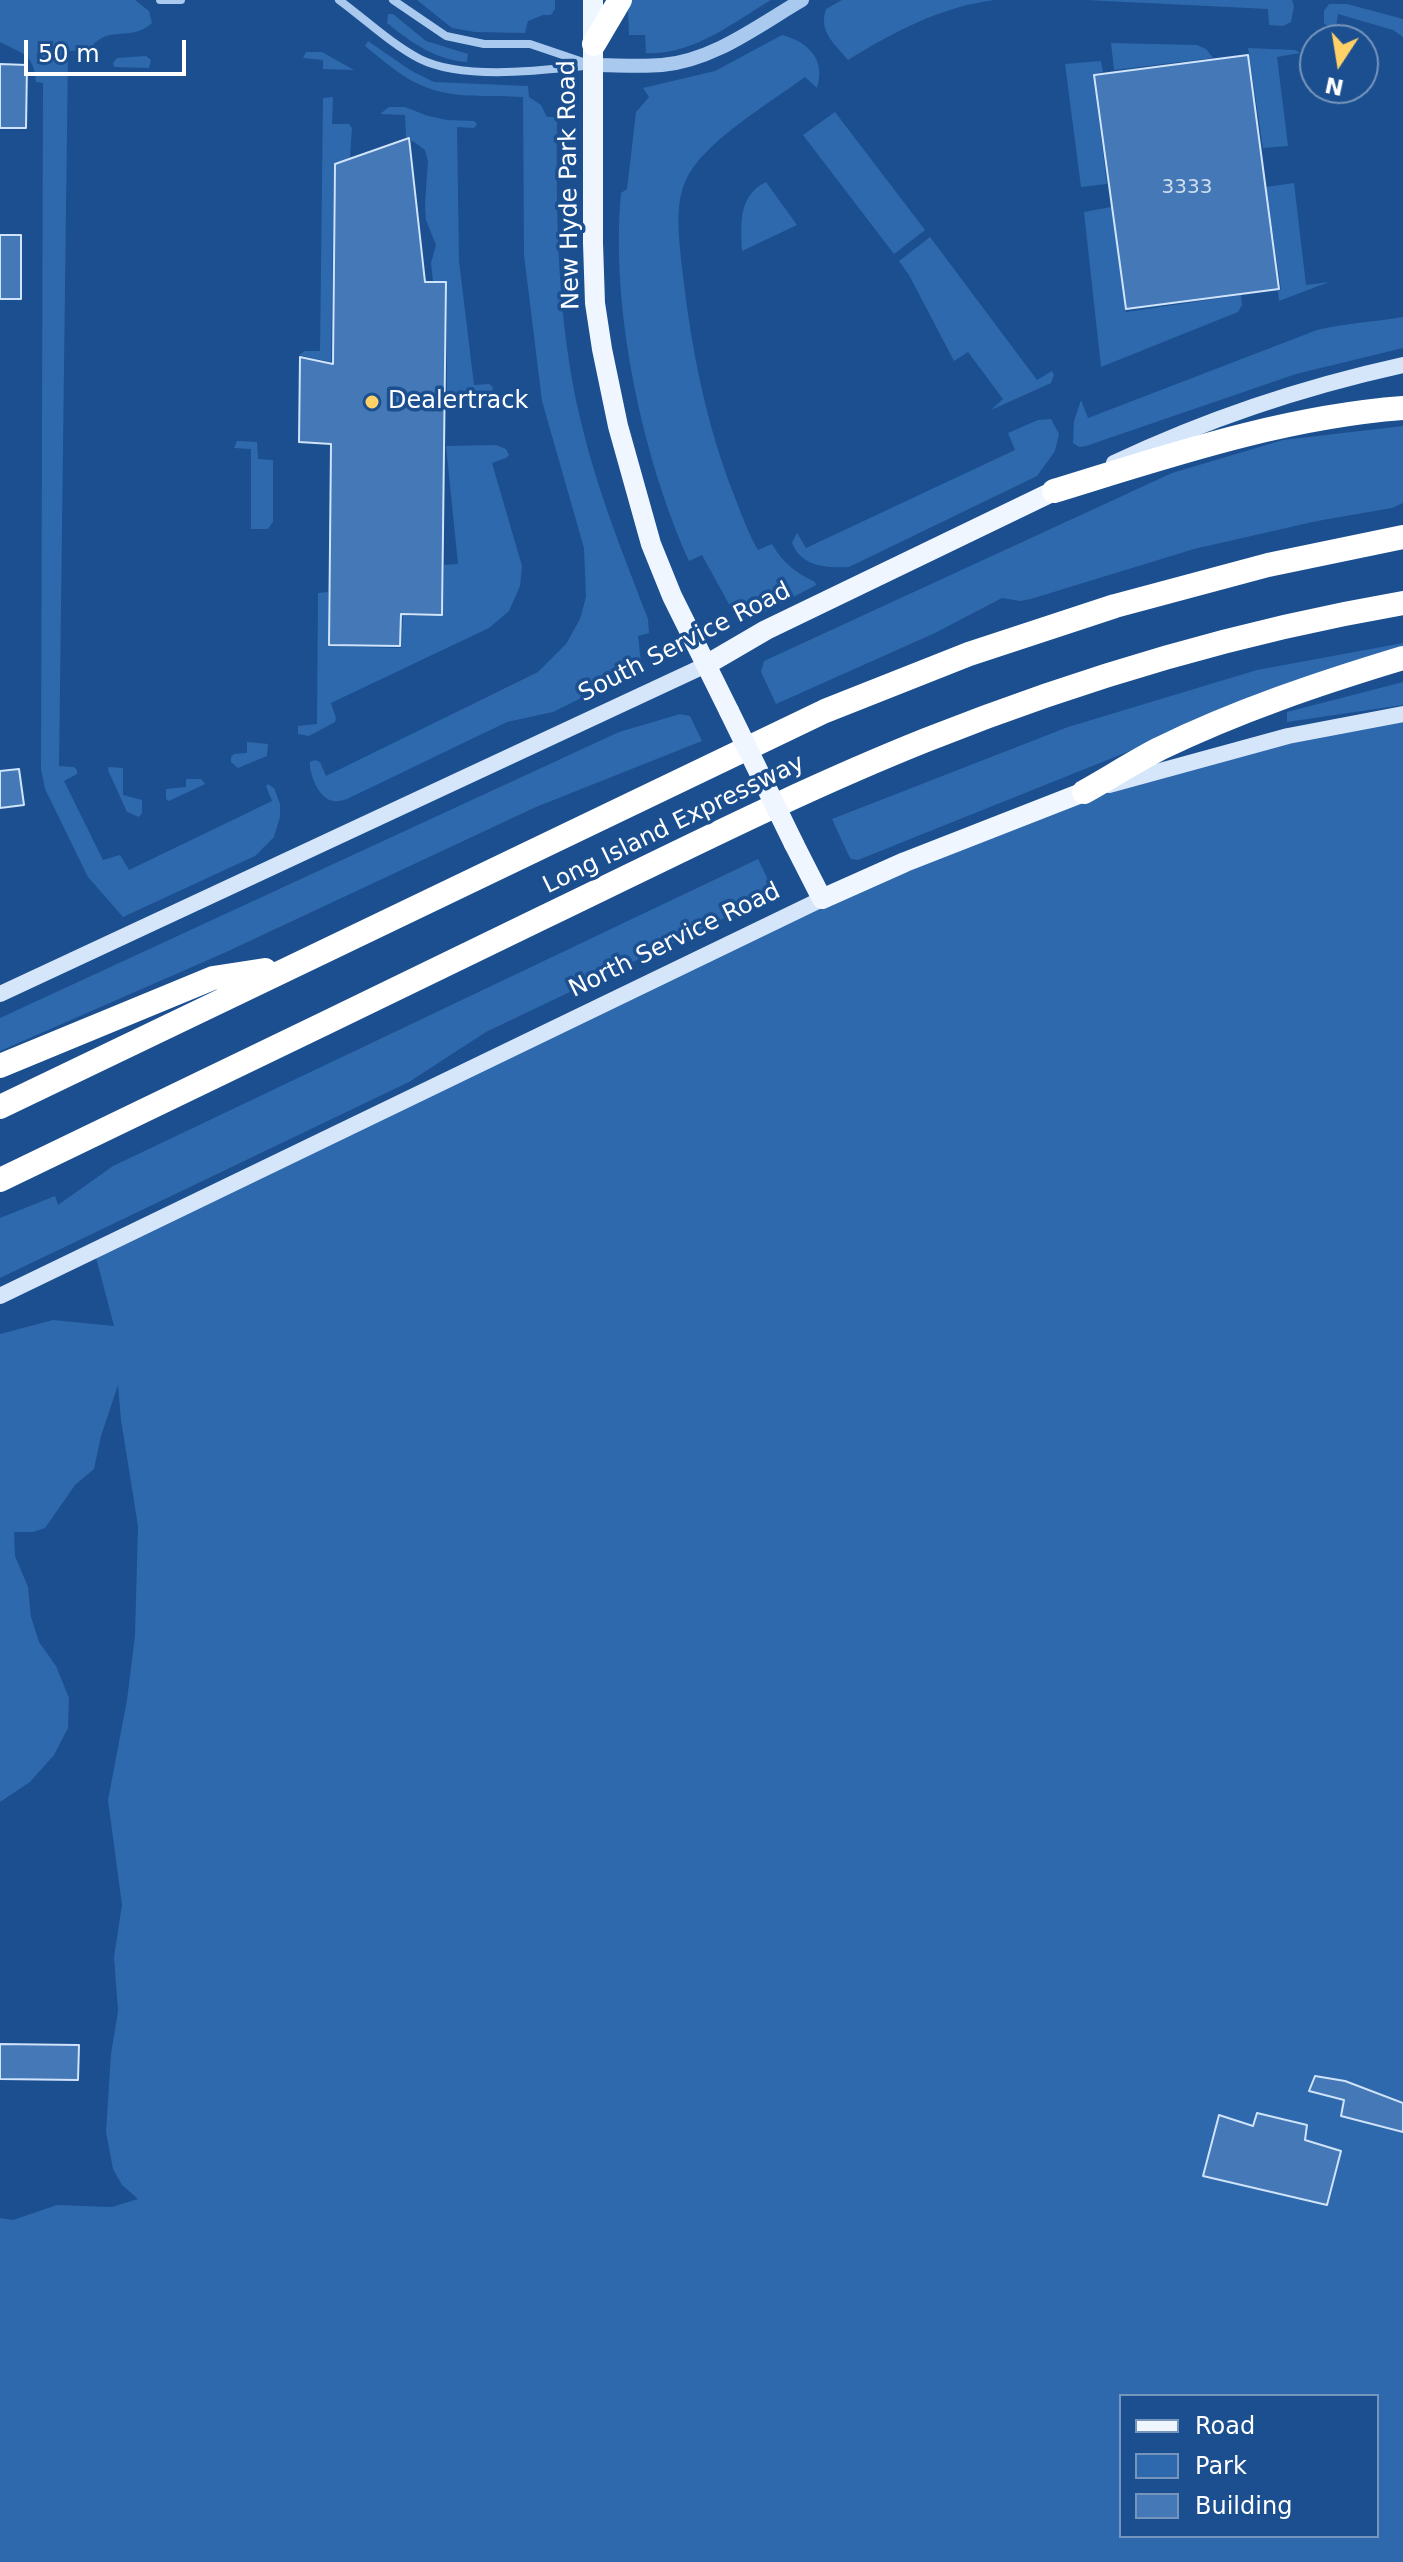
<!DOCTYPE html>
<style>
body{margin:0}
#map{position:relative;width:1403px;height:2562px;overflow:hidden;background:#1b4f8f;font-family:"DejaVu Sans",sans-serif}
canvas{display:block}
.legend{position:absolute;left:1119px;top:2394px;width:260px;height:144px;box-sizing:border-box;background:#1b4f8f;border:2px solid #7695bc;margin:0;padding:10px 14px;list-style:none;font-size:24px;color:#fff}
.legend li{display:flex;align-items:center;gap:16px;height:40px}
.legend b{width:40px;border:2px solid #7695bc}
.north{position:absolute;left:1299px;top:24px;width:80px;height:80px;box-sizing:border-box;background:#1b4f8f;border:2px solid #7695bc;border-radius:50%;rotate:192deg;font-size:22px;font-weight:700;line-height:32px;text-align:center;color:#fff}
.north::after{content:'';display:block;margin:auto;width:28px;height:36px;background:#ffd166;clip-path:polygon(50% 0,100% 100%,50% 72%,0 100%)}
.scale{position:absolute;left:24px;top:40px;width:162px;height:36px;box-sizing:border-box;border:4px solid #fff;border-top:0;padding-left:10px;font-size:24px;line-height:28px;white-space:nowrap;color:#fff;-webkit-text-stroke:6px #1b4f8f;paint-order:stroke}
</style>
<div id="map">
<canvas width="1403" height="2562"></canvas>
<ul class="legend">
<li><b style="height:10px;background:#f0f6ff"></b>Road</li>
<li><b style="height:22px;background:#2e69ad"></b>Park</li>
<li><b style="height:22px;background:#4478b7"></b>Building</li>
</ul>
<div class="north">N</div>
<div class="scale">50 m</div>
</div>
<script>
const g = document.querySelector('canvas').getContext('2d');
g.lineJoin = 'round';
function fillPath(path, color) {
  g.fillStyle = color;
  g.fill(path, 'evenodd');
}
function stroke(path, color, width, dash) {
  g.strokeStyle = color;
  g.lineWidth = width;
  g.lineCap = dash ? 'butt' : 'round';
  g.setLineDash(dash || []);
  g.stroke(path);
}
function drawText(font, color, halo, rows, align = 'center') {
  g.font = font + ' "DejaVu Sans",sans-serif';
  g.lineWidth = 7;
  g.setLineDash([]);
  g.textBaseline = 'middle';
  g.strokeStyle = halo;
  g.fillStyle = color;
  for (const [text, x, y, turn = 0] of rows) {
    g.save();
    g.translate(x, y);
    g.rotate((+turn || 0) * Math.PI / 180);
    g.textAlign = isNaN(turn) ? turn : align;
    if (halo) g.strokeText(text, 0, 0);
    g.fillText(text, 0, 0);
    g.restore();
  }
}
const green = new Path2D(`
 M 0,0 L 135,0 L 149,11 L 152,23 C 131,43 107,23 89,50 L 68,51 L 59,766 L 74,767 L 77,770 L 77,774 L 64,781 L 103,860 L 120,855 L 129,870 L 272,801 L 266,786 L 268,784 L 274,788 L 280,804 L 280,817 L 274,837 L 255,856 L 123,917 L 88,877 L 45,789 L 41,769 L 43,83 L 36,82 C 34,54 23,54 0,42 Z
 M 417,0 L 555,0 L 555,9 L 551,15 L 543,15 L 528,21 L 525,33 L 475,32 L 452,28 Z
 M 632,0 L 771,0 C 734,22 692,56 646,53 L 645,35 L 629,35 L 628,11 Z
 M 842,0 L 995,0 C 943,6 893,32 848,60 C 835,44 818,32 826,9 Z
 M 1086,0 L 1292,0 L 1294,6 L 1291,22 L 1283,26 L 1269,25 L 1268,9 Z
 M 1329,4 L 1347,4 L 1403,19 L 1403,37 L 1393,30 L 1338,14 L 1336,27 L 1331,30 L 1324,23 L 1324,11 Z
 M 388,14 L 393,14 L 426,41 L 468,54 L 467,62 C 436,60 410,42 387,23 Z
 M 782,35 C 809,42 826,60 817,88 L 805,77 C 771,102 709,139 689,174 C 672,202 680,245 683,276 C 692,351 706,424 734,495 C 741,513 748,533 758,550 L 772,544 C 783,563 796,573 815,582 L 816,585 L 759,615 L 736,617 L 702,555 L 689,561 C 642,456 610,308 621,193 L 627,189 L 636,112 L 649,97 L 643,88 L 715,71 Z
 M 368,41 L 410,70 L 434,82 L 528,86 L 529,97 L 541,105 L 547,117 L 557,117 C 556,220 557,322 581,422 C 597,490 623,554 648,619 L 649,633 L 638,636 L 641,663 L 635,671 L 553,712 L 507,722 L 347,799 C 342,800 338,802 333,801 C 319,799 309,774 310,762 L 315,760 L 320,762 L 326,776 L 538,672 L 566,644 L 580,619 L 586,597 L 584,548 L 542,401 L 524,255 L 523,97 C 493,95 457,99 428,88 C 404,80 384,61 365,46 Z
 M 1111,43 L 1197,45 L 1206,49 L 1213,58 L 1114,70 Z
 M 1248,48 L 1295,50 L 1300,53 L 1277,57 L 1288,146 L 1263,148 Z
 M 306,52 L 322,52 L 354,70 L 323,69 L 323,60 L 303,58 Z
 M 146,56 L 151,60 L 149,68 L 114,67 L 113,63 L 117,58 Z
 M 1101,61 L 1103,72 L 1093,74 L 1107,184 L 1081,187 L 1065,64 Z
 M 333,97 L 332,124 L 349,124 L 352,128 L 350,158 L 334,164 L 331,362 L 299,355 L 305,351 L 320,351 L 323,98 Z
 M 389,107 L 405,107 L 428,116 L 447,120 L 474,121 L 477,124 L 474,128 L 457,127 L 459,261 L 474,385 L 489,384 L 493,387 L 491,396 L 480,401 L 447,394 L 447,282 L 433,281 L 431,263 L 436,245 L 426,220 L 425,205 L 428,161 L 425,150 L 411,140 L 410,137 L 406,137 L 405,115 L 380,114 Z
 M 835,112 L 925,230 L 894,254 L 803,135 Z
 M 766,182 L 797,225 L 742,251 C 741,223 738,196 766,182 Z
 M 1294,183 L 1306,285 L 1329,282 L 1279,301 L 1278,291 L 1281,289 L 1266,187 Z
 M 1111,207 L 1126,312 L 1241,295 L 1242,305 L 1238,312 L 1101,367 L 1084,212 Z
 M 930,237 L 1037,380 L 1052,371 L 1054,375 L 1051,383 L 991,410 L 1003,399 L 968,352 L 954,361 L 909,275 L 899,261 Z
 M 1403,317 L 1403,348 L 1296,374 L 1086,446 L 1079,447 L 1073,443 L 1074,421 L 1081,400 L 1088,418 L 1317,330 C 1345,323 1374,322 1403,317 Z
 M 1051,419 L 1059,434 L 1055,451 L 1037,476 L 849,567 C 826,568 802,567 792,543 L 797,533 L 806,548 L 1015,450 L 1008,433 L 1038,420 Z
 M 1403,426 L 1403,503 L 1392,508 L 1317,521 L 1194,549 L 1031,599 L 1020,601 L 1002,598 L 935,633 L 776,704 L 761,672 L 764,661 L 1172,473 L 1283,440 Z
 M 237,441 L 257,442 L 258,459 L 273,460 L 273,522 L 268,529 L 251,529 L 251,449 L 234,448 Z
 M 496,445 L 506,449 L 509,455 L 506,458 L 492,463 L 522,566 L 520,586 L 509,611 L 489,628 L 331,703 L 336,718 L 335,722 L 309,736 L 298,734 L 298,726 L 317,724 L 318,593 L 328,592 L 328,646 L 401,648 L 403,616 L 443,615 L 444,565 L 458,564 L 446,446 Z
 M 1403,643 L 1403,652 L 1187,728 L 858,860 L 851,859 L 848,854 L 832,819 L 1068,727 L 1257,670 Z
 M 1403,682 L 1403,705 L 1287,722 L 1287,712 Z
 M 680,714 L 690,716 L 702,741 L 536,807 L 224,953 L 0,1051 L 0,1018 L 619,732 Z
 M 1403,714 L 1403,2562 L 0,2562 L 0,2218 L 13,2220 L 57,2205 L 112,2207 L 138,2199 L 122,2185 L 113,2169 L 106,2132 L 111,2054 L 118,2011 L 114,1957 L 122,1905 L 108,1800 L 127,1700 L 135,1635 L 138,1526 L 121,1420 L 118,1385 L 101,1436 L 94,1469 L 75,1485 L 45,1528 L 33,1532 L 14,1532 L 15,1556 L 28,1587 L 31,1617 L 39,1642 L 56,1666 L 69,1698 L 68,1728 L 54,1755 L 30,1782 L 0,1802 L 0,1334 L 53,1320 L 114,1326 L 94,1250 L 822,899 L 1084,792 ZM 1121,2396 L 1377,2396 L 1377,2536 L 1121,2536 Z
 M 247,742 L 268,744 L 267,756 L 238,768 L 231,762 L 231,757 L 234,754 L 247,753 Z
 M 109,767 L 123,768 L 123,795 L 142,800 L 142,813 L 139,817 L 127,812 L 108,770 Z
 M 186,779 L 201,779 L 205,784 L 169,801 L 166,799 L 166,789 L 186,787 Z
 M 758,859 L 775,894 L 486,1032 L 409,1082 L 0,1278 L 0,1218 L 55,1196 L 58,1205 L 113,1166 Z`);
const building = new Path2D(`
 M 1248,55 L 1279,289 L 1126,309 L 1094,75 Z
 M 0,64 L 27,65 L 26,128 L 0,128 Z
 M 409,138 L 425,282 L 446,282 L 442,615 L 401,614 L 400,646 L 329,645 L 331,444 L 299,442 L 300,357 L 333,364 L 335,164 Z
 M 0,235 L 21,235 L 21,299 L 0,299 Z
 M 19,769 L 24,805 L 0,808 L 0,771 Z
 M 0,2044 L 79,2045 L 78,2080 L 0,2079 Z
 M 1315,2076 L 1345,2081 L 1403,2103 L 1403,2132 L 1341,2116 L 1344,2100 L 1309,2091 Z
 M 1257,2113 L 1307,2125 L 1305,2140 L 1341,2151 L 1327,2205 L 1203,2176 L 1219,2115 L 1253,2126 Z`);
const minor = new Path2D(`
 M 160,0 L 181,0
 M 339,0 C 365,19 391,44 420,59 C 464,81 545,70 593,65
 M 393,0 L 446,36 L 484,44 L 530,44 L 589,64`);
const tertiary = new Path2D(`
 M 594,65 C 616,65 640,67 662,65 C 713,61 759,25 802,0`);
const secondary = new Path2D(`
 M 1114,463 C 1207,419 1303,387 1403,365
 M 1109,785 L 1288,736 L 1403,714
 M 0,994 L 706,665
 M 0,1296 L 822,899`);
const primary = new Path2D(`
 M 593,0 L 593,243 L 595,303 L 602,349 L 618,426 L 651,544 L 672,596 L 729,711
 M 706,665 L 766,630 L 1054,491
 M 794,844 L 822,899 L 905,862 L 1084,792`);
const motorway = new Path2D(`
 M 594,44 L 620,0
 M 1054,491 C 1168,456 1283,417 1403,408
 M 1084,792 C 1109,778 1134,762 1159,749 C 1237,711 1320,683 1403,658
 M 0,1066 L 213,978 L 265,970
 M 0,1107 L 825,711 L 969,654 L 1115,606 L 1268,565 L 1403,537
 M 0,1180 C 181,1093 363,1005 544,917 C 671,856 796,792 926,740 C 1079,679 1240,631 1403,603`);
const primaryBridge = new Path2D(`
 M 729,711 L 794,844`);
const markers = [
 [372,402,8,"#ffd166"]
];
const numberNames = [
 ["3333",1187,188]
];
const streetNames = [
 ["New Hyde Park Road",570,185,-91],
 ["South Service Road",685,643,-27],
 ["Long Island Expressway",674,825,-26],
 ["North Service Road",675,941,-26]
];
const poiNames = [
 ["Dealertrack",388,402]
];
fillPath(green, '#2e69ad');
fillPath(building, '#4478b7');
stroke(building, '#cfe3fa', 2);
stroke(minor, '#a9c9ee', 8);
stroke(tertiary, '#a9c9ee', 14);
stroke(secondary, '#d6e6fa', 16);
stroke(primary, '#f0f6ff', 20);
stroke(motorway, '#fff', 24);
stroke(primaryBridge, '#f0f6ff', 20);
for (const [x, y, r, color] of markers) {
  const dot = new Path2D();
  dot.arc(x, y, r, 0, 2 * Math.PI);
  g.fillStyle = color;
  g.fill(dot);
  stroke(dot, '#1b4f8f', 3);
}
drawText('20px', '#d0dded', null, numberNames);
drawText('24px', '#fff', '#1b4f8f', streetNames);
drawText('24px', '#fff', '#1b4f8f', poiNames, 'left');
</script>
